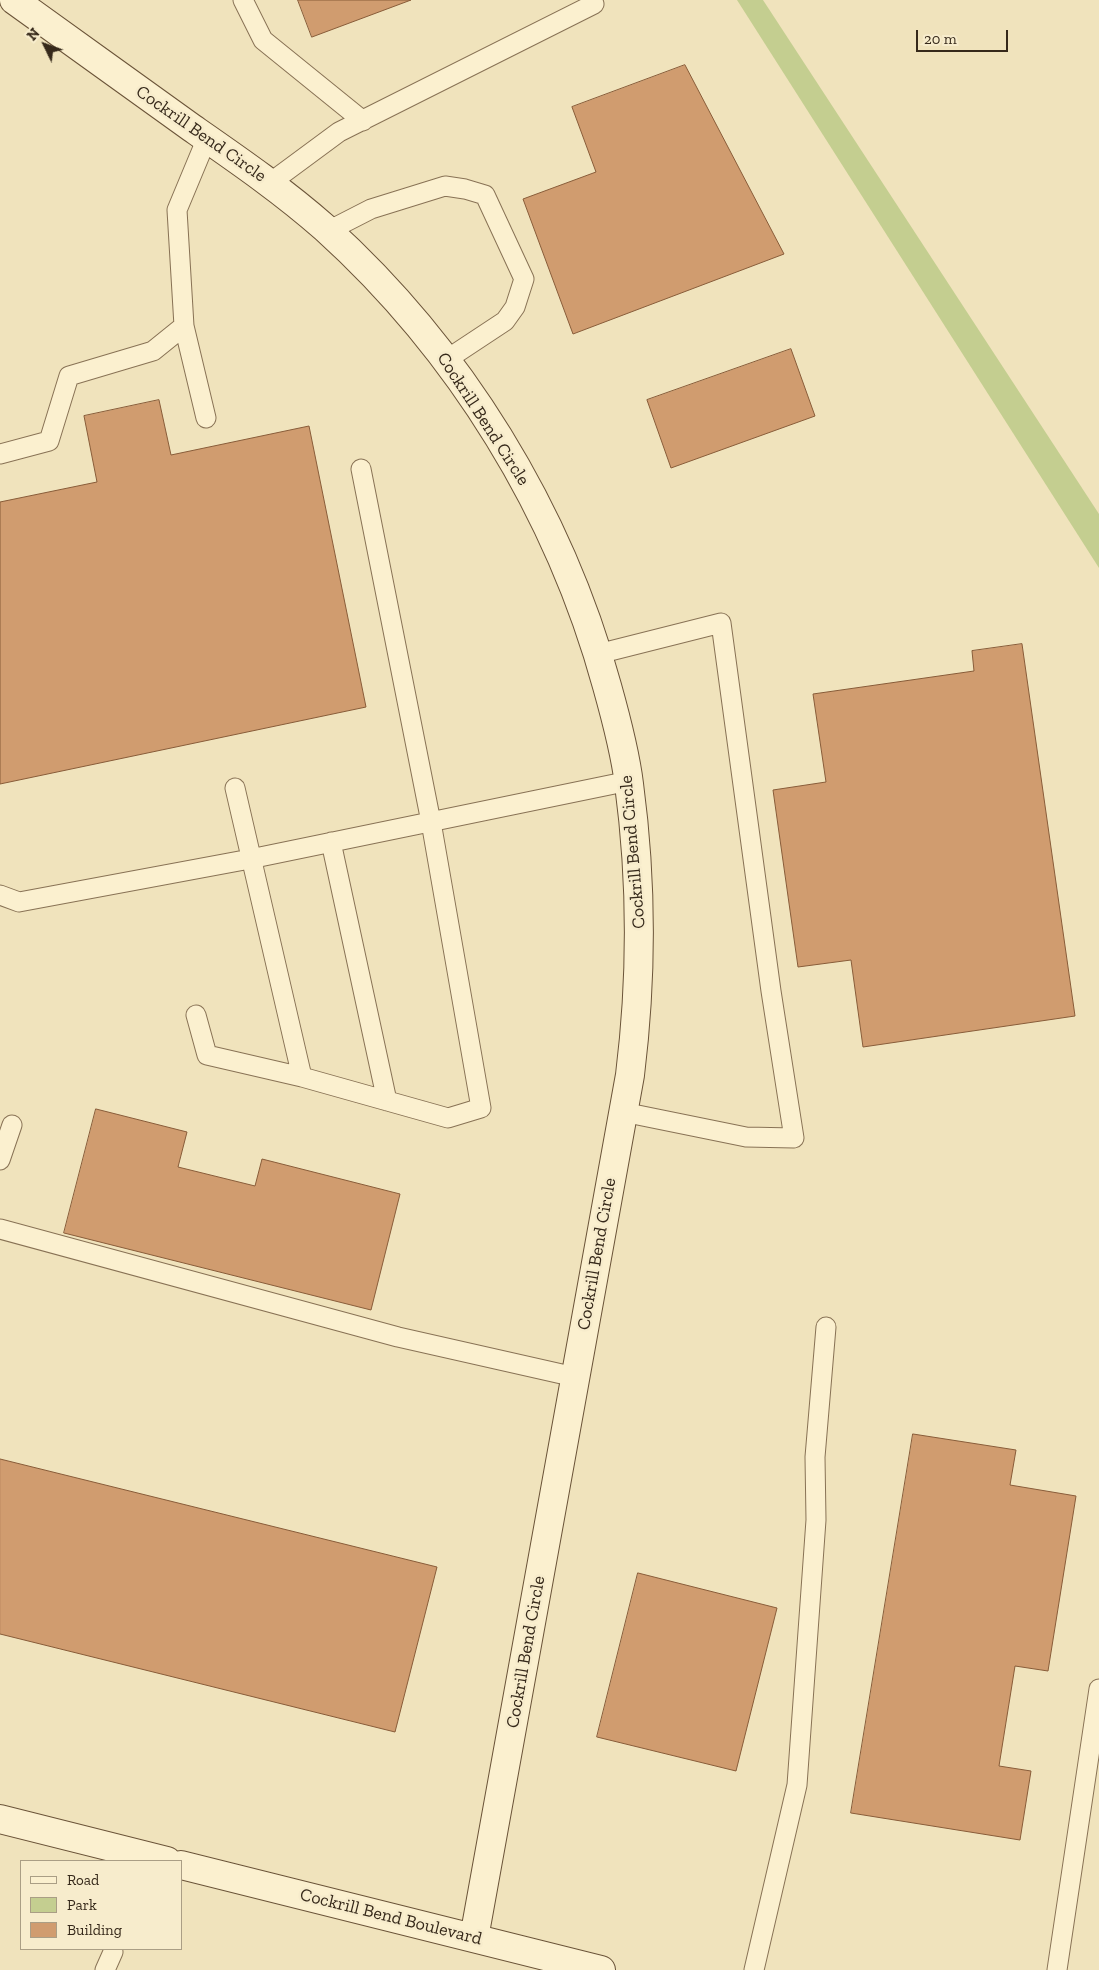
<!DOCTYPE html>
<style>
body{margin:0}
#map{position:relative;width:1099px;height:1970px;overflow:hidden;background:#f0e3bc;font-family:"Zilla Slab",serif}
canvas{display:block}
.legend{position:absolute;left:20px;top:1860px;width:162px;height:90px;box-sizing:border-box;background:#f7eccc;border:1px solid #aa9e85;margin:0;padding:6px 9px;list-style:none;font-size:15px;color:#36291a}
.legend li{display:flex;align-items:center;gap:10px;height:25px}
.legend b{width:25px;border:1px solid #aa9e85}
.north{position:absolute;left:20px;top:20px;width:50px;height:50px;-webkit-text-stroke:4px #f7eccc;paint-order:stroke;rotate:312deg;font-size:14px;font-weight:700;line-height:20px;text-align:center;color:#36291a}
.north::after{content:'';display:block;margin:auto;width:18px;height:22px;background:#36291a;clip-path:polygon(50% 0,100% 100%,50% 72%,0 100%)}
.scale{position:absolute;left:916px;top:30px;width:92px;height:22px;box-sizing:border-box;border:2px solid #36291a;border-top:0;padding-left:6px;font-size:15px;line-height:18px;white-space:nowrap;color:#36291a;-webkit-text-stroke:4px #f7eccc;paint-order:stroke}
</style>
<div id="map">
<canvas width="1099" height="1970"></canvas>
<ul class="legend">
<li><b style="height:6px;background:#fbf0cf"></b>Road</li>
<li><b style="height:14px;background:#c4ce90"></b>Park</li>
<li><b style="height:14px;background:#d09c6f"></b>Building</li>
</ul>
<div class="north">N</div>
<div class="scale">20 m</div>
</div>
<script>
const g = document.querySelector('canvas').getContext('2d');
g.lineJoin = 'round';
function fillPath(path, color) {
  g.fillStyle = color;
  g.fill(path, 'evenodd');
}
function stroke(path, color, width, dash) {
  g.strokeStyle = color;
  g.lineWidth = width;
  g.lineCap = dash ? 'butt' : 'round';
  g.setLineDash(dash || []);
  g.stroke(path);
}
function drawText(font, color, halo, rows, align = 'center') {
  g.font = font + ' "Zilla Slab",serif';
  g.lineWidth = 5;
  g.setLineDash([]);
  g.textBaseline = 'middle';
  g.strokeStyle = halo;
  g.fillStyle = color;
  for (const [text, x, y, turn = 0] of rows) {
    g.save();
    g.translate(x, y);
    g.rotate((+turn || 0) * Math.PI / 180);
    g.textAlign = isNaN(turn) ? turn : align;
    if (halo) g.strokeText(text, 0, 0);
    g.fillText(text, 0, 0);
    g.restore();
  }
}
const green = new Path2D(`
 M 737,0 L 763,0 L 1099,514 L 1099,568 Z`);
const building = new Path2D(`
 M 298,0 L 411,0 L 312,37 Z
 M 685,65 L 784,254 L 573,334 L 523,199 L 596,172 L 572,107 Z
 M 791,349 L 815,416 L 671,468 L 647,400 Z
 M 159,400 L 171,455 L 309,426 L 366,707 L 0,784 L 0,502 L 97,482 L 84,416 Z
 M 1022,644 L 1075,1016 L 863,1047 L 851,960 L 798,967 L 773,790 L 826,782 L 813,694 L 974,671 L 972,651 Z
 M 96,1109 L 187,1132 L 178,1167 L 255,1186 L 262,1159 L 400,1194 L 371,1310 L 64,1233 Z
 M 913,1434 L 1016,1450 L 1010,1485 L 1076,1496 L 1048,1671 L 1015,1666 L 999,1766 L 1031,1771 L 1020,1840 L 851,1813 Z
 M 0,1459 L 437,1567 L 395,1732 L 0,1634 Z
 M 638,1573 L 777,1608 L 736,1771 L 597,1737 Z`);
const lane = new Path2D(`
 M 243,0 L 263,40 L 363,121
 M 270,183 L 339,132 L 594,4
 M 328,231 L 371,209 L 445,186 L 465,189 L 485,195 L 524,279 L 515,307 L 505,321 L 446,360
 M 184,326 L 206,418
 M 0,454 L 49,441 L 69,376 L 153,351 L 184,326 L 177,210 L 207,138
 M 598,654 L 721,623 L 771,991 L 794,1138 L 746,1137 L 623,1112
 M 235,788 L 302,1077
 M 331,842 L 387,1101
 M 0,895 L 19,902 L 250,859 L 629,781
 M 196,1015 L 207,1055 L 302,1077 L 448,1118 L 481,1108 L 431,822 L 361,469
 M 0,1160 L 12,1125
 M 0,1229 L 398,1337 L 575,1377
 M 105,1970 L 113,1952
 M 754,1970 L 797,1785 L 816,1520 L 815,1457 L 826,1327
 M 1057,1970 L 1099,1689`);
const secondary = new Path2D(`
 M 14,0 C 73,43 133,85 192,128 C 238,160 283,191 325,228 C 460,350 559,511 607,686 C 616,718 625,751 629,784 C 642,881 642,978 630,1075 L 474,1938
 M 0,1819 L 167,1861
 M 181,1865 L 601,1970`);
const streetNames = [
 ["Cockrill Bend Circle",201,134,35],
 ["Cockrill Bend Circle",483,419,57],
 ["Cockrill Bend Circle",633,852,-95],
 ["Cockrill Bend Circle",597,1254,-80],
 ["Cockrill Bend Circle",526,1652,-80],
 ["Cockrill Bend Boulevard",391,1917,14]
];
fillPath(green, '#c4ce90');
fillPath(building, '#d09c6f');
stroke(building, '#885c39', 1);
stroke(lane, '#887255', 21);
stroke(secondary, '#6a5338', 30);
stroke(lane, '#fbf0cf', 19);
stroke(secondary, '#fbf0cf', 28);
drawText('18px', '#36291a', '#f7eccc', streetNames);
</script>
